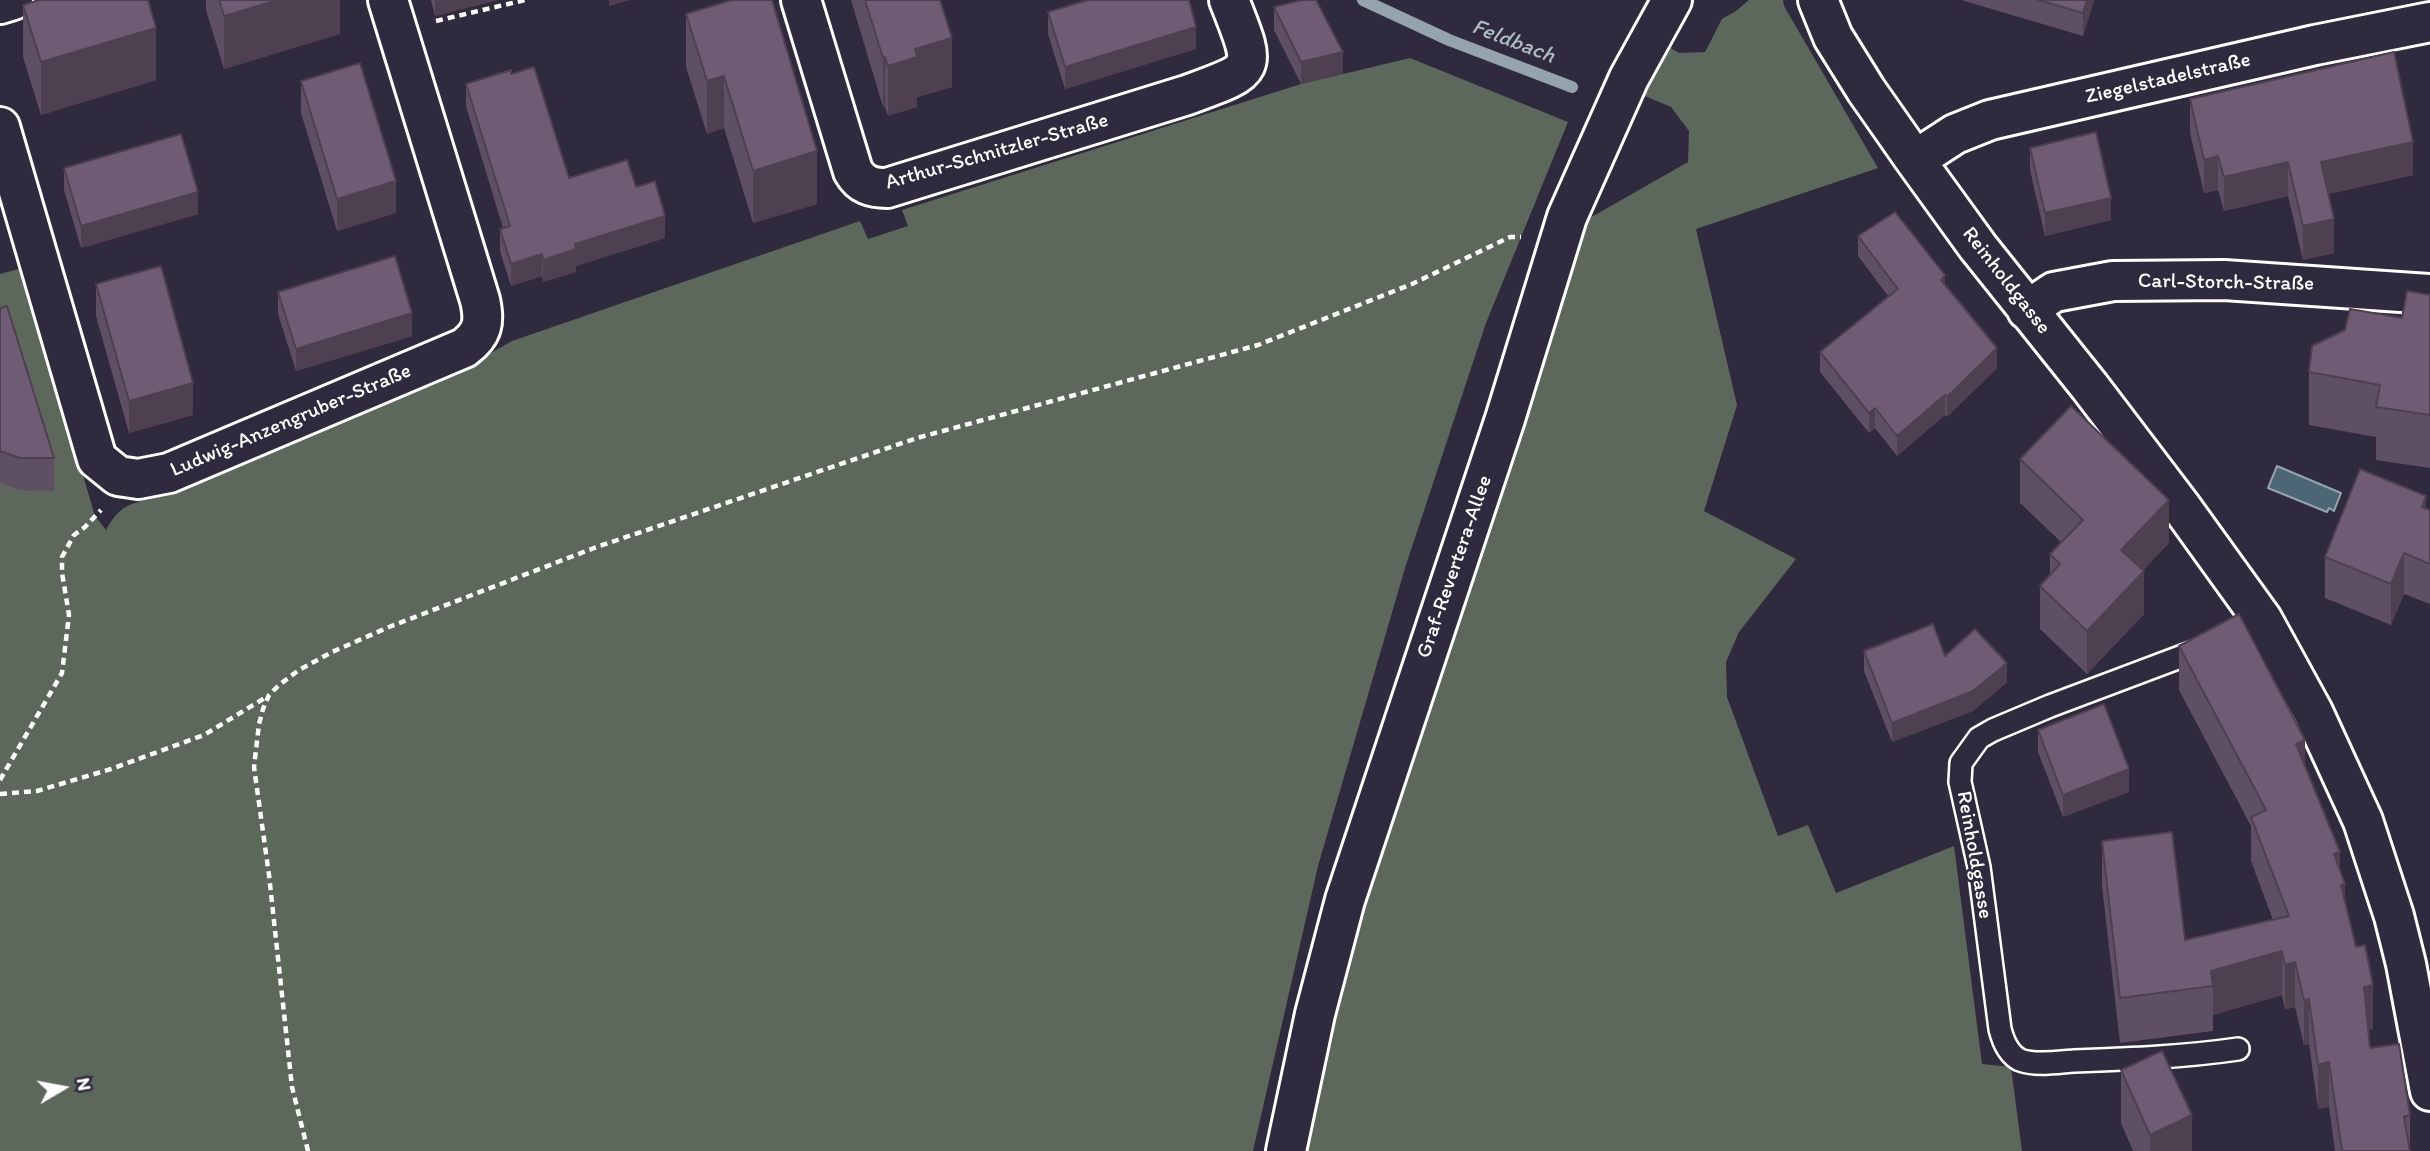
<!DOCTYPE html>
<meta charset="utf-8">
<style>
body{margin:0}
#map{position:relative;width:2430px;height:1151px;overflow:hidden;background:#2f2a3d;font-family:Itim,sans-serif}
canvas{display:block}
.north{position:absolute;left:28px;top:1053px;width:70px;height:70px;-webkit-text-stroke:5px #2f2a3d;paint-order:stroke;rotate:80deg;font-size:19px;font-weight:700;line-height:28px;text-align:center;color:#fff}
.north::after{content:'';display:block;margin:auto;width:24px;height:32px;background:#fff;clip-path:polygon(50% 0,100% 100%,50% 72%,0 100%)}
</style>
<div id="map">
<canvas width="2430" height="1151"></canvas>
<div class="north">N</div>
</div>
<script>
const g = document.querySelector('canvas').getContext('2d');
g.lineJoin = 'round';
function fillPath(path, color) {
  g.fillStyle = color;
  g.fill(path, 'evenodd');
}
function stroke(path, color, width, dash) {
  g.strokeStyle = color;
  g.lineWidth = width;
  g.lineCap = dash ? 'butt' : 'round';
  g.setLineDash(dash || []);
  g.stroke(path);
}
function drawText(font, color, halo, rows, align = 'center') {
  g.font = font + ' Itim,sans-serif';
  g.lineWidth = 5;
  g.setLineDash([]);
  g.textBaseline = 'middle';
  g.strokeStyle = halo;
  g.fillStyle = color;
  for (const [text, x, y, turn = 0] of rows) {
    g.save();
    g.translate(x, y);
    g.rotate((+turn || 0) * Math.PI / 180);
    g.textAlign = isNaN(turn) ? turn : align;
    if (halo) g.strokeText(text, 0, 0);
    g.fillText(text, 0, 0);
    g.restore();
  }
}
const green = new Path2D(`
 M 1749,0 L 1783,0 L 1784,6 L 1878,168 L 1696,229 L 1737,405 L 1704,511 L 1796,559 L 1739,632 L 1726,662 L 1727,697 L 1778,836 L 1808,825 L 1836,893 L 1954,846 L 1982,1064 L 2011,1067 L 2022,1151 L 1301,1151 L 1363,897 L 1512,417 L 1588,219 L 1688,162 L 1689,131 L 1671,107 L 1645,96 L 1667,46 L 1679,53 L 1705,52 L 1722,19 L 1736,11 Z
 M 1410,58 L 1568,122 L 1486,323 L 1405,568 L 1318,866 L 1253,1151 L 0,1151 L 0,274 L 22,268 L 95,516 L 106,530 C 120,505 128,505 154,497 L 438,383 L 512,341 L 860,221 L 868,239 L 908,226 L 902,210 L 1301,84 Z`);
const water = new Path2D(`
 M 2277,466 L 2341,493 L 2334,511 L 2329,508 L 2327,512 L 2268,488 Z`);
const stream = new Path2D(`
 M 1363,0 L 1449,40 L 1572,87`);
const path = new Path2D(`
 M 436,21 L 525,0
 M 0,780 L 62,673 L 69,615 L 62,573 L 62,557 L 74,535 L 85,527 L 101,510
 M 0,794 L 37,791 L 111,769 L 204,735 L 268,696
 M 308,1151 L 292,1087 L 269,875 L 254,767 L 259,724 L 263,709 L 269,695 L 279,685 L 299,670 L 332,652 L 389,627 L 594,548 L 917,438 L 1258,345 L 1412,284 L 1510,237 L 1521,237`);
const service = new Path2D(`
 M 2204,648 L 2050,706 L 1993,730 L 1979,738 L 1961,763 L 1960,782 L 1979,867 L 2000,1029 C 2003,1041 2008,1054 2020,1060 C 2035,1066 2059,1062 2074,1061 C 2129,1059 2183,1057 2238,1049`);
const minor = new Path2D(`
 M 801,0 L 853,171 C 861,185 872,188 887,188 L 1187,95 C 1259,69 1257,71 1229,0
 M 1818,0 L 1833,37 L 1866,90 L 1915,160 L 1978,247 L 2090,387 L 2182,508 L 2262,619 L 2313,712 L 2363,821 L 2394,916 L 2406,964 L 2430,1091
 M 0,4 L 13,0
 M 0,127 L 97,459 L 118,476 L 138,479 L 169,473 L 464,348 C 483,334 485,322 480,300 L 388,0
 M 1915,160 L 1955,134 L 1990,120 L 2315,45 L 2430,22
 M 2027,310 L 2054,292 L 2113,281 L 2224,280 L 2430,294
 M 1286,1151 L 1315,1014 L 1345,900 L 1505,419 L 1567,217 L 1629,78 L 1672,0`);
const wall = new Path2D(`
 M 206,0 L 340,0 L 340,34 L 224,69 L 206,10 Z
 M 431,0 L 498,0 L 435,16 Z
 M 851,0 L 940,0 L 952,87 L 917,97 L 917,107 L 888,116 L 885,107 L 883,107 Z
 M 1961,0 L 2094,0 L 2083,36 Z
 M 23,5 L 156,80 L 41,115 L 23,57 Z
 M 1274,7 L 1343,74 L 1301,84 L 1274,30 Z
 M 1048,12 L 1196,49 L 1065,89 L 1048,34 Z
 M 686,14 L 817,204 L 753,223 L 724,128 L 707,134 L 686,67 Z
 M 511,74 L 569,178 L 636,187 L 665,238 L 576,266 L 576,272 L 543,282 L 542,276 L 511,286 L 500,251 L 500,229 L 503,228 L 466,106 L 466,84 Z
 M 301,81 L 396,213 L 337,231 L 301,113 Z
 M 2190,99 L 2413,175 L 2328,194 L 2334,253 L 2303,260 L 2288,196 L 2224,211 L 2218,190 L 2204,193 L 2190,133 Z
 M 2030,148 L 2111,220 L 2045,236 L 2030,170 Z
 M 64,168 L 198,214 L 81,248 L 64,190 Z
 M 1858,236 L 1945,285 L 1997,368 L 1947,417 L 1945,415 L 1897,456 L 1875,428 L 1869,433 L 1820,372 L 1820,352 L 1888,296 L 1858,256 Z
 M 96,284 L 193,415 L 129,433 L 96,316 Z
 M 278,292 L 412,336 L 296,371 L 278,314 Z
 M 2430,295 L 2430,468 L 2376,460 L 2376,437 L 2309,425 L 2309,372 L 2402,318 Z
 M 0,308 L 54,458 L 54,491 L 20,490 L 0,483 Z
 M 2020,459 L 2169,543 L 2143,570 L 2144,614 L 2087,674 L 2040,629 L 2040,586 L 2050,575 L 2050,554 L 2061,542 L 2020,503 Z
 M 2426,509 L 2430,510 L 2430,604 L 2404,594 L 2391,625 L 2325,598 L 2325,557 Z
 M 2179,646 L 2305,767 L 2340,870 L 2345,901 L 2373,1029 L 2368,1030 L 2370,1048 L 2410,1115 L 2410,1151 L 2335,1151 L 2329,1107 L 2318,1109 L 2309,1044 L 2304,1045 L 2295,1007 L 2285,1009 L 2282,995 L 2213,1015 L 2213,1031 L 2120,1043 L 2102,886 L 2102,841 L 2185,940 L 2273,920 L 2251,861 L 2251,826 L 2179,690 Z
 M 1864,651 L 1945,656 L 2007,682 L 1973,711 L 1892,742 L 1864,671 Z
 M 2038,730 L 2129,792 L 2063,817 L 2038,752 Z
 M 2121,1070 L 2192,1151 L 2133,1151 L 2121,1123 Z`);
const shadedWall = new Path2D(`
 M 278,0 L 340,0 L 340,34 L 224,69 L 224,16 Z
 M 435,0 L 498,0 L 435,16 Z
 M 609,0 L 631,0 L 609,6 Z
 M 2087,0 L 2094,0 L 2083,36 L 2083,13 Z
 M 1196,27 L 1196,49 L 1065,89 L 1065,67 Z
 M 156,28 L 156,80 L 41,115 L 41,62 Z
 M 952,38 L 952,87 L 917,97 L 917,107 L 888,116 L 888,66 L 915,49 Z
 M 1343,52 L 1343,74 L 1301,84 L 1301,62 Z
 M 885,57 L 885,107 L 883,107 L 883,58 Z
 M 724,76 L 724,128 L 707,134 L 707,81 Z
 M 2413,142 L 2413,175 L 2321,196 L 2321,162 Z
 M 817,151 L 817,204 L 753,223 L 753,171 Z
 M 2218,156 L 2218,190 L 2204,193 L 2204,160 Z
 M 2288,162 L 2288,196 L 2224,211 L 2224,177 Z
 M 396,181 L 396,213 L 337,231 L 337,199 Z
 M 198,192 L 198,214 L 81,248 L 81,226 Z
 M 2111,198 L 2111,220 L 2045,236 L 2045,213 Z
 M 665,216 L 665,238 L 576,266 L 576,272 L 543,282 L 543,260 L 575,244 Z
 M 2334,219 L 2334,253 L 2303,260 L 2303,226 Z
 M 542,254 L 542,276 L 511,286 L 511,264 Z
 M 1945,275 L 1945,295 L 1941,280 Z
 M 412,313 L 412,336 L 296,371 L 296,349 Z
 M 1997,348 L 1997,368 L 1947,417 L 1947,397 Z
 M 193,383 L 193,415 L 129,433 L 129,401 Z
 M 1945,395 L 1945,415 L 1897,456 L 1897,436 Z
 M 1875,408 L 1875,428 L 1869,433 L 1869,413 Z
 M 2426,496 L 2426,537 L 2422,507 Z
 M 2169,500 L 2169,543 L 2121,593 L 2121,550 Z
 M 2404,553 L 2404,594 L 2391,625 L 2391,584 Z
 M 2144,571 L 2144,614 L 2087,674 L 2087,631 Z
 M 2007,663 L 2007,682 L 1973,711 L 1892,742 L 1892,723 Z
 M 2305,740 L 2305,784 L 2296,744 Z
 M 2129,769 L 2129,792 L 2063,817 L 2063,795 Z
 M 2340,852 L 2340,896 L 2334,854 Z
 M 2345,884 L 2345,929 L 2341,885 Z
 M 2282,951 L 2282,995 L 2213,1015 L 2213,986 L 2211,971 Z
 M 2295,962 L 2295,1007 L 2285,1009 L 2285,965 Z
 M 2373,985 L 2373,1029 L 2364,1031 L 2364,987 Z
 M 2309,999 L 2309,1044 L 2304,1045 L 2304,1000 Z
 M 2329,1062 L 2329,1107 L 2318,1109 L 2318,1065 Z
 M 2192,1115 L 2192,1151 L 2150,1151 L 2150,1135 Z`);
const building = new Path2D(`
 M 39,0 L 148,0 L 156,28 L 41,62 L 23,5 Z
 M 219,0 L 278,0 L 224,16 Z
 M 732,0 L 772,0 L 817,151 L 753,171 L 724,76 L 707,81 L 686,14 Z
 M 865,0 L 940,0 L 952,38 L 915,49 L 917,57 L 888,66 L 885,57 L 883,58 Z
 M 1088,0 L 1189,0 L 1196,27 L 1065,67 L 1048,12 Z
 M 1302,0 L 1316,0 L 1343,52 L 1301,62 L 1274,7 Z
 M 2038,0 L 2087,0 L 2083,13 Z
 M 2394,52 L 2413,142 L 2321,162 L 2334,219 L 2303,226 L 2288,162 L 2224,177 L 2218,156 L 2204,160 L 2190,99 Z
 M 360,63 L 396,181 L 337,199 L 301,81 Z
 M 534,67 L 569,178 L 627,160 L 636,187 L 655,181 L 665,216 L 575,244 L 576,249 L 543,260 L 542,254 L 511,264 L 500,229 L 510,226 L 466,84 L 511,70 L 511,74 Z
 M 2096,132 L 2111,198 L 2045,213 L 2030,148 Z
 M 181,134 L 198,192 L 81,226 L 64,168 Z
 M 1895,212 L 1945,275 L 1941,280 L 1997,348 L 1947,397 L 1945,395 L 1897,436 L 1875,408 L 1869,413 L 1820,352 L 1898,289 L 1858,236 Z
 M 395,256 L 412,313 L 296,349 L 278,292 Z
 M 161,266 L 193,383 L 129,401 L 96,284 Z
 M 2407,291 L 2430,295 L 2430,415 L 2376,407 L 2380,385 L 2309,372 L 2312,346 L 2345,330 L 2350,309 L 2402,318 Z
 M 7,306 L 54,458 L 20,458 L 0,451 L 0,308 Z
 M 2071,406 L 2169,500 L 2121,550 L 2144,571 L 2087,631 L 2040,586 L 2060,564 L 2050,554 L 2083,520 L 2020,459 Z
 M 2360,469 L 2426,496 L 2422,507 L 2430,510 L 2430,564 L 2404,553 L 2391,584 L 2325,557 Z
 M 2239,614 L 2305,740 L 2296,744 L 2340,852 L 2334,854 L 2345,884 L 2341,885 L 2356,947 L 2365,945 L 2373,985 L 2364,987 L 2370,1048 L 2399,1044 L 2410,1115 L 2404,1117 L 2410,1151 L 2342,1151 L 2329,1062 L 2318,1065 L 2309,999 L 2304,1000 L 2295,962 L 2285,965 L 2282,951 L 2211,971 L 2213,986 L 2120,998 L 2102,841 L 2172,832 L 2185,940 L 2289,916 L 2251,817 L 2266,810 L 2179,646 Z
 M 1933,624 L 1945,656 L 1975,629 L 2007,663 L 1973,691 L 1892,723 L 1864,651 Z
 M 2104,704 L 2129,769 L 2063,795 L 2038,730 Z
 M 2162,1051 L 2192,1115 L 2150,1135 L 2121,1070 Z`);
const streetNames = [
 ["Ziegelstadelstraße",2168,79,-13],
 ["Arthur-Schnitzler-Straße",997,152,-16],
 ["Reinholdgasse",2006,281,52],
 ["Carl-Storch-Straße",2226,283,1],
 ["Ludwig-Anzengruber-Straße",291,421,-23],
 ["Graf-Revertera-Allee",1455,567,-71],
 ["Reinholdgasse",1974,855,80]
];
const waterNames = [
 ["Feldbach",1513,42,21]
];
fillPath(green, '#5e675b');
fillPath(water, '#4c6675');
stroke(water, '#94a3ac', 2);
stroke(stream, '#94a3ac', 12);
stroke(service, '#fff', 26);
stroke(minor, '#fff', 44);
stroke(path, '#fff', 4.5, [7, 5]);
stroke(service, '#2f2a3d', 21);
stroke(minor, '#2f2a3d', 38);
fillPath(wall, '#5f4f64');
fillPath(shadedWall, '#4e4051');
fillPath(building, '#6f5c74');
stroke(building, '#4e4051', 2);
drawText('21px', '#fff', '#2f2a3d', streetNames);
drawText('italic 23px', '#aebac1', '#2f2a3d', waterNames);
</script>
